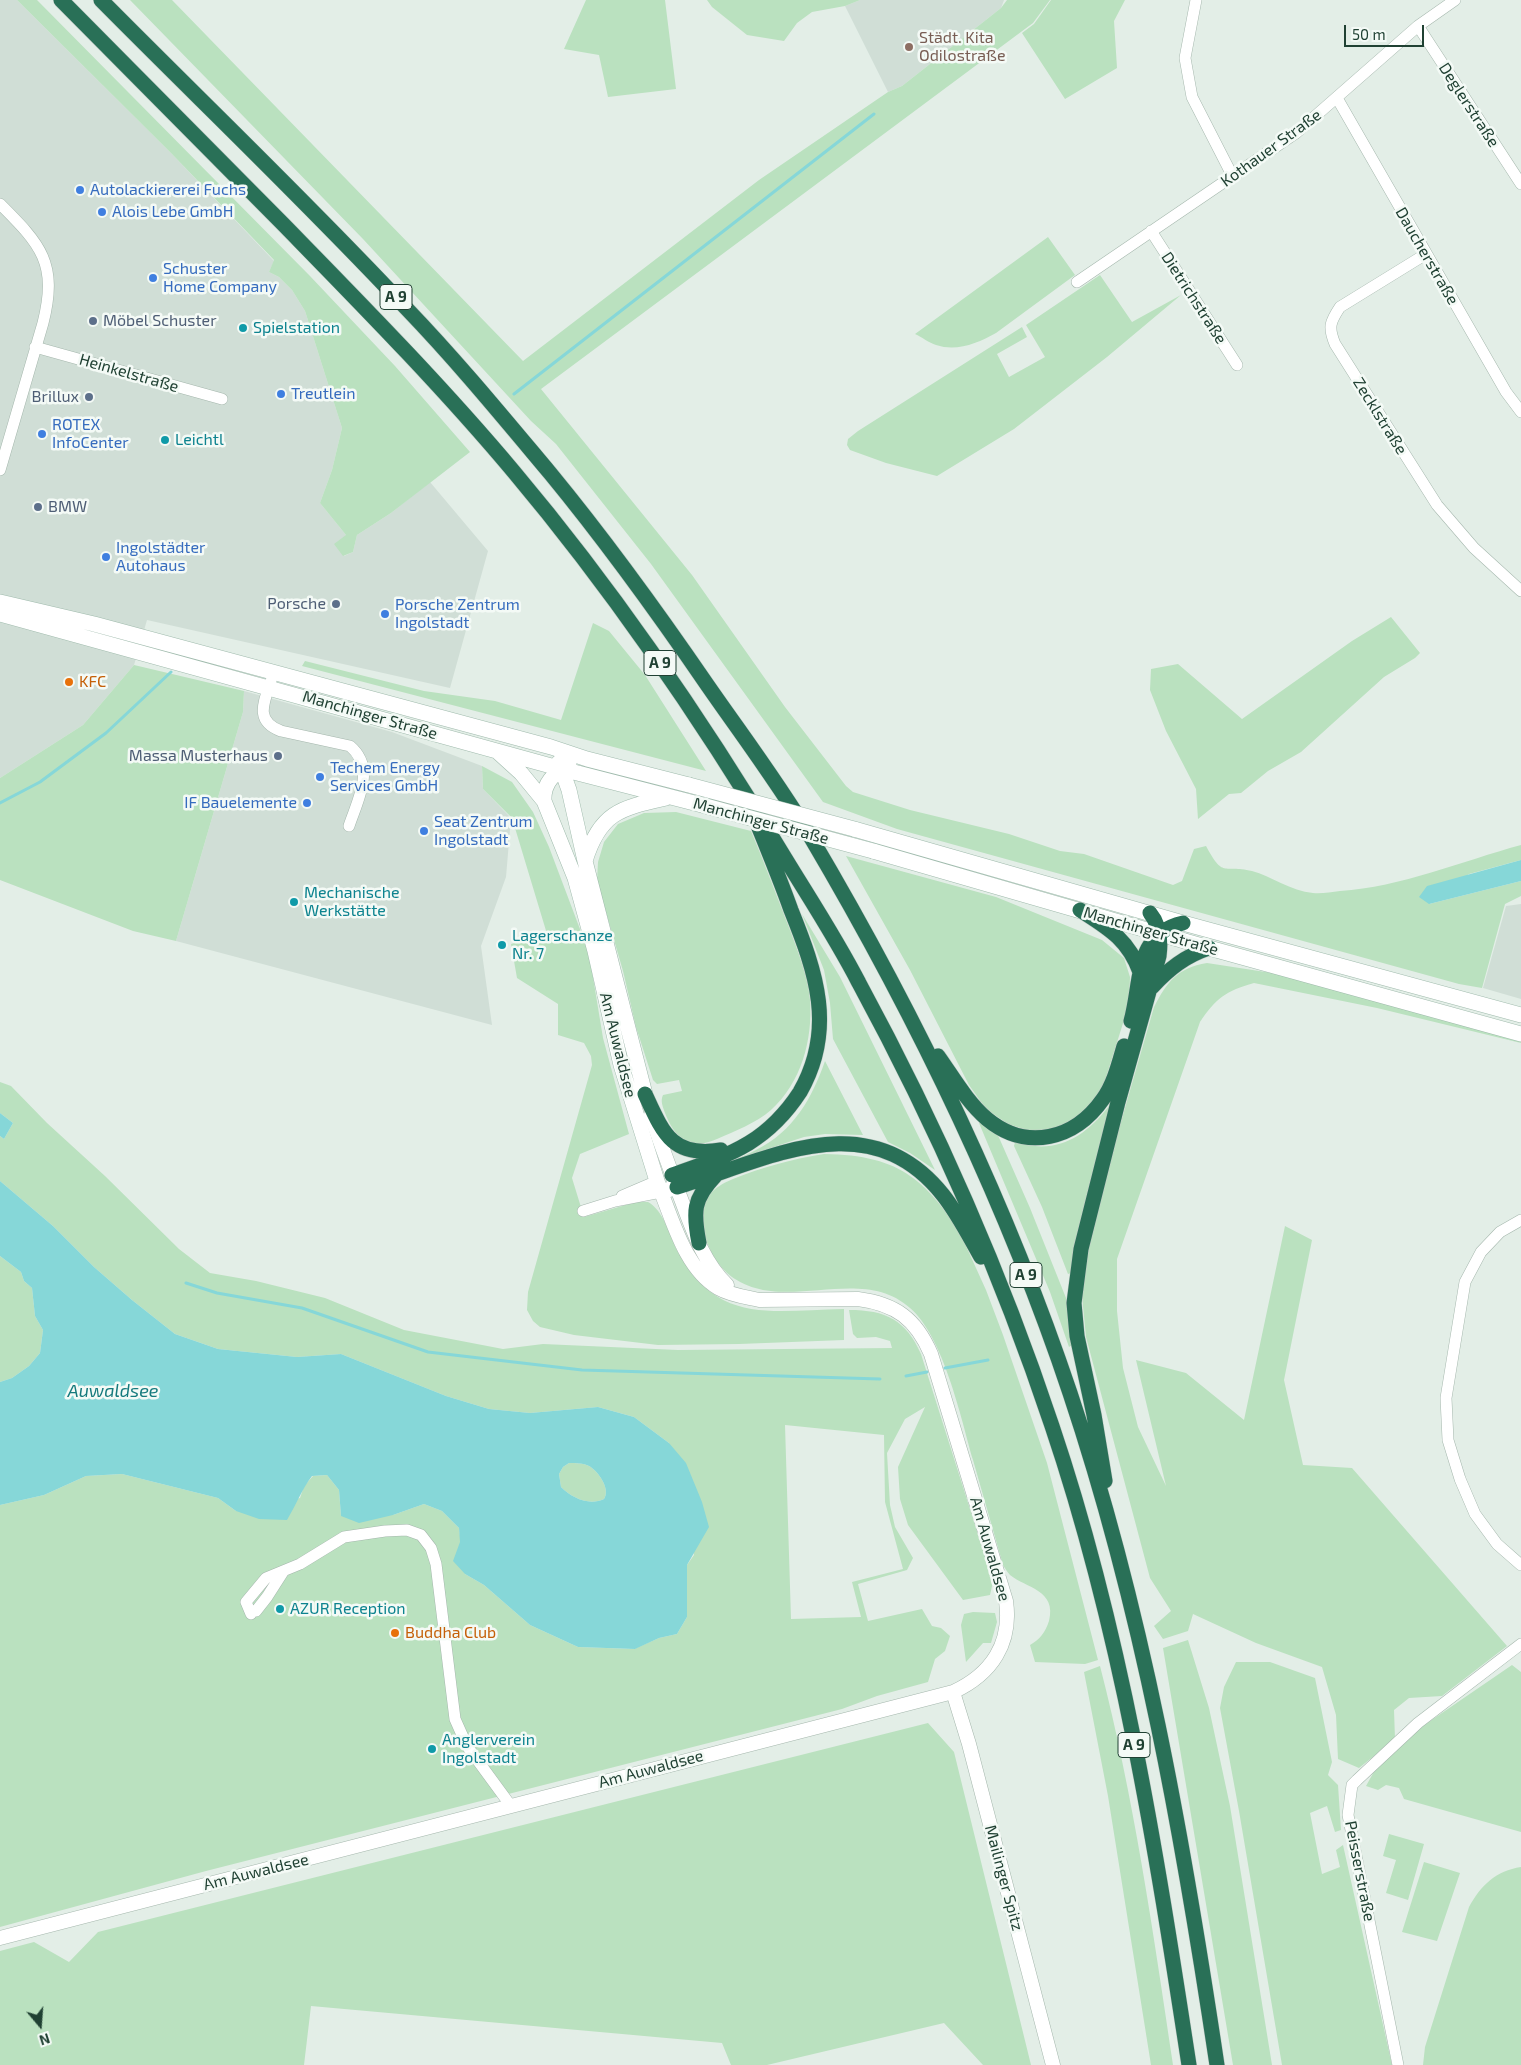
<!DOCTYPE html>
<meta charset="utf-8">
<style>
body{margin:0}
#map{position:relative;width:1521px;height:2065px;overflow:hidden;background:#e3eee7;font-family:"Exo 2",sans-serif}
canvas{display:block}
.north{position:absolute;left:15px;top:2000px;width:50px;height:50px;-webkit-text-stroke:4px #f4faf6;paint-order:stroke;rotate:162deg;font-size:14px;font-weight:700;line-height:20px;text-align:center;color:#204133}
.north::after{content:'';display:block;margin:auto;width:18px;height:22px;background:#204133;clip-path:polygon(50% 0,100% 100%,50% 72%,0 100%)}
.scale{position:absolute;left:1344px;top:25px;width:80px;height:22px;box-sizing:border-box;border:2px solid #204133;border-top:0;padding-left:6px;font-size:15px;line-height:18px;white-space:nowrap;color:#204133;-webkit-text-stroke:4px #f4faf6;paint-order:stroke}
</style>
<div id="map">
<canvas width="1521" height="2065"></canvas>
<div class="north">N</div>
<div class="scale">50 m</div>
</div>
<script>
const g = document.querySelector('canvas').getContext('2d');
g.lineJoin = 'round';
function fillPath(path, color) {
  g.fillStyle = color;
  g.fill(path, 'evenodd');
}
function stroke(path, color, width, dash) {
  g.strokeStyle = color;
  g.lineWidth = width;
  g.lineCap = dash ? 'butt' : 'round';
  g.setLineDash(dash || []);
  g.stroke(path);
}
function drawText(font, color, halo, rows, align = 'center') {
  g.font = font + ' "Exo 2",sans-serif';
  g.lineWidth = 5;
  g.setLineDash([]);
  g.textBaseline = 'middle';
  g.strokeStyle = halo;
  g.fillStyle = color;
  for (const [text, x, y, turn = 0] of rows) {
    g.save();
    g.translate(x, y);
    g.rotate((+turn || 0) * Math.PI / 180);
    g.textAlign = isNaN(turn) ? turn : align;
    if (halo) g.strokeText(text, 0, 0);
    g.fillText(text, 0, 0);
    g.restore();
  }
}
const built = new Path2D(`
 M 0,0 L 17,0 L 170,152 L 274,261 L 269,272 L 279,277 L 292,290 L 305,311 L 342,428 L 332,470 L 320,503 L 346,535 L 344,556 L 353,552 L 357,535 L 391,513 L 430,482 L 488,551 L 450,688 L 147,620 L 134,665 L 83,725 L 0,778 Z
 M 860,0 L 1004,0 L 1001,8 L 902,86 L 888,92 L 845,6 Z
 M 244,691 L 392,732 L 482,766 L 483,789 L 511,818 L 506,877 L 481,946 L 492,1025 L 176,941 L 243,712 Z
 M 1521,904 L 1521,999 L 1483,988 L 1506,906 Z`);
const green = new Path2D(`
 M 17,0 L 37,0 L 310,276 L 395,366 L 470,452 L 391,513 L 357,535 L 353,552 L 343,556 L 334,544 L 346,535 L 320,503 L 332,470 L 342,428 L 305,311 L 292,290 L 279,277 L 269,272 L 274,260 L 170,152 Z
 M 130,0 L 172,0 L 523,361 L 759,180 L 888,92 L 902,86 L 1001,8 L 1007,0 L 1050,0 L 1033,23 L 541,389 L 692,575 L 785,707 L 846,786 L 853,792 L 910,810 L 1009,834 L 1060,851 L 1084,854 L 1173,885 L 1182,881 L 1194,849 L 1206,846 C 1224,879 1222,864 1252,871 C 1271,876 1291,891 1313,893 C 1321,894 1331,892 1340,891 C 1401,887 1462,861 1521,845 L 1521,860 L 1469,874 L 1429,904 L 1521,881 L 1521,896 L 1505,904 L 1482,988 L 1459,984 L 897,829 L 823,802 L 651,564 L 556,444 L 531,421 L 363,239 Z
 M 586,0 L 665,0 L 676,89 L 608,97 L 599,55 L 564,49 Z
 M 707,0 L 860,0 L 845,6 L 812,12 L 797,23 L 784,41 L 747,35 L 712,7 Z
 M 1051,0 L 1125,0 L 1114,21 L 1117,68 L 1065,99 L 1022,33 L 1034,24 Z
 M 1048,237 L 1075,275 L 996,333 C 978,343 957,352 936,345 C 929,343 922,337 915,334 Z
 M 1100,275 L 1132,322 L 1181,295 L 1107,357 L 1014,429 L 937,476 L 886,463 L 850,450 L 847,445 L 848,439 L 858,431 L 1022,327 L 1027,337 L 997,354 L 1009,377 L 1045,357 L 1026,325 Z
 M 1391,617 L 1420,653 L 1415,658 L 1384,677 L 1301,752 L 1268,771 L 1241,793 L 1229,794 L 1198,819 L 1196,789 L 1166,731 L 1150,690 L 1151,669 L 1178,664 L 1242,719 L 1352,641 Z
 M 593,623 L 609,631 L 645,675 L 706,771 L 302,666 L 305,661 L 424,691 L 495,701 L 561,720 Z
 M 134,665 L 244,691 L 243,712 L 176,941 L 133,931 L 0,880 L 0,778 L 83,725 Z
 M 482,766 L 512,782 L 533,812 L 549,847 L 589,953 L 603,1038 L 629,1134 L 580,1154 L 572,1178 L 584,1217 L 636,1202 L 648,1202 C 664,1211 669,1234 677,1250 C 717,1326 772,1310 844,1309 L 844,1340 L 739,1344 L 658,1345 L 574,1335 L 540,1327 L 533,1321 L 527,1310 L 528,1292 L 592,1065 L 591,1056 L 584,1043 L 558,1035 L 558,1004 L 517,978 L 511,944 L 547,934 L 512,818 L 483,789 Z
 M 676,812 L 751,831 C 765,864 777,897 790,930 C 798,952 808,976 810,1000 C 813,1040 801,1083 771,1110 C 756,1123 735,1131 717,1139 C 690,1151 675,1139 665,1113 C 663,1107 660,1101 663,1095 L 682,1091 L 679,1080 L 657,1084 L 653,1080 L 636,1027 L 623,971 L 597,881 L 598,862 L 604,842 L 618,824 L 644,813 Z
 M 846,856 L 996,897 L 1102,940 L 1124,958 L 1130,977 L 1129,1004 L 1104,1084 L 1091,1106 L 1071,1123 L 1051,1130 L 1030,1131 L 1008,1124 L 986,1109 L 969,1085 L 910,970 Z
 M 802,914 L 840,977 L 935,1170 L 910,1153 L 888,1142 L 833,1039 L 830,1003 L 824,970 Z
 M 1207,963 L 1272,973 L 1521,1041 L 1521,1043 L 1377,1008 L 1254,983 C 1226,991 1216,998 1200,1022 L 1117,1259 L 1117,1311 L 1123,1368 L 1138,1427 L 1166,1486 L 1136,1360 L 1186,1373 L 1244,1420 L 1285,1226 L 1312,1240 L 1284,1380 L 1303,1465 L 1352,1468 L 1507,1646 L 1442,1696 L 1409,1698 L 1394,1710 L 1395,1739 L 1359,1768 L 1338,1759 L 1336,1715 L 1322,1667 L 1256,1643 L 1193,1614 L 1188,1631 L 1163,1639 L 1154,1626 L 1171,1611 L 1150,1578 L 1086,1337 L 1082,1296 L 1093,1219 L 1154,1007 C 1167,982 1177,968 1207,963 Z
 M 825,1061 L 863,1135 L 825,1134 L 804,1137 L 713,1167 C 727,1162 743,1157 756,1150 C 794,1131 812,1098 825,1061 Z
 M 0,1082 L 11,1086 L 47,1123 L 105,1176 L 179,1249 L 210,1273 L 256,1281 L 325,1298 L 404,1330 L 503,1349 L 543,1344 L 678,1350 L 892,1348 L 890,1341 L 876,1337 L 857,1338 L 853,1334 L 849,1310 C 886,1310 906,1320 921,1354 L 993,1582 L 990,1595 L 963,1600 L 908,1525 L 900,1499 L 898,1467 L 925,1407 L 905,1419 L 887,1453 L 890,1505 L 895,1527 L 913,1558 L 907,1570 L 858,1584 L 868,1621 L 922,1609 L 932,1626 L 941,1628 L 950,1636 L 945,1651 L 935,1659 L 928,1682 L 877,1696 L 842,1709 L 206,1871 L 0,1927 L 0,1505 L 44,1495 L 86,1476 L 122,1474 L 218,1498 L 236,1511 L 300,1498 L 304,1486 L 313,1476 L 327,1475 L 339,1490 L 341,1516 L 393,1515 L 424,1504 L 442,1511 L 459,1528 L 465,1574 L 484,1585 L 530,1625 L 578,1647 L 634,1649 L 659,1638 L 677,1634 L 687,1617 L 687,1565 L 694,1555 L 669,1443 L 634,1417 L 598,1407 L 530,1413 L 489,1409 L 446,1396 L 341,1354 L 297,1357 L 218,1349 L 175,1334 L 132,1300 L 94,1267 L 53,1226 L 0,1181 L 0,1136 L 4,1139 L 13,1123 L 0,1113 ZM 785,1425 L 884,1435 L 885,1502 L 903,1569 L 852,1582 L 861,1617 L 791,1619 Z
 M 1109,1106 L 1113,1107 L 1071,1273 L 1068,1274 L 1042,1207 L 1014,1146 L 1015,1142 C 1056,1155 1084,1138 1109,1106 Z
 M 981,1122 L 997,1133 L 1030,1208 L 1070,1308 L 1072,1345 L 1069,1347 L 1050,1292 L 979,1123 Z
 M 824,1154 C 902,1155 928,1181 968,1245 L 966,1246 L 986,1290 L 1003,1335 L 1047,1463 L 1098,1660 L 1085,1664 L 1035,1662 L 1030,1645 C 1040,1639 1045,1633 1049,1621 C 1057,1590 1026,1588 1010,1575 C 1007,1572 1005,1568 1003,1565 C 993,1530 983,1495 973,1460 C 961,1417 943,1336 910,1308 C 859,1262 779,1318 727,1273 C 720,1266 713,1257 710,1249 C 705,1238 698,1224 700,1212 C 704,1195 718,1185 733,1179 C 762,1167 793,1159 824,1154 Z
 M 0,1256 L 21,1272 L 24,1281 L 32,1288 L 35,1316 L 43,1330 L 40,1353 L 29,1366 L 12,1378 L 0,1382 Z
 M 569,1463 C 576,1463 583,1463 589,1466 C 598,1471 611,1489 604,1499 C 589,1506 572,1498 561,1487 L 559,1474 L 563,1467 Z
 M 973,1612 L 995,1613 L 997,1622 L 991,1643 L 983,1643 L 966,1662 L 961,1625 L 964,1614 Z
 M 1188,1640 L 1209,1708 L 1230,1806 L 1272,2065 L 1233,2065 L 1163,1648 Z
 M 1236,1662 L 1270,1662 L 1315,1678 L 1332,1762 L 1328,1775 L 1338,1785 L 1341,1830 L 1335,1832 L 1327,1806 L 1310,1813 L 1322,1874 L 1340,1867 L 1336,1850 L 1343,1845 L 1392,2065 L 1282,2065 L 1239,1811 L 1220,1708 L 1224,1687 Z
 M 1512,1665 L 1521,1672 L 1521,1832 L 1404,1799 L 1399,1788 L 1386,1785 L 1378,1790 L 1366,1786 L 1376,1768 L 1420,1728 Z
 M 1100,1666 C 1134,1798 1153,1931 1173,2065 L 1151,2065 L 1108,1796 L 1084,1672 Z
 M 928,1723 L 954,1752 L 1031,2065 L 983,2065 L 944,2023 L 767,2065 L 731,2065 L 722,2043 L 311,2006 L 304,2065 L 0,2065 L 0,1951 L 34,1942 L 69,1962 L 98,1932 Z
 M 1389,1834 L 1424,1844 L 1408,1900 L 1386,1893 L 1396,1860 L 1383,1856 Z
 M 1424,1862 L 1460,1873 L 1437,1941 L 1402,1932 Z
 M 1521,1867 L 1521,2065 L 1423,2065 L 1425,2047 L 1469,1907 C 1481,1885 1496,1871 1521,1867 Z`);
const water = new Path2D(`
 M 1521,860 L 1521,881 L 1429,904 L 1419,897 L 1427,886 Z
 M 0,1113 L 13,1123 L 4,1139 L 0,1136 Z
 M 0,1181 L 53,1226 L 94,1267 L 132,1300 L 175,1334 L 218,1349 L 297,1357 L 341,1354 L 446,1396 L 489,1409 L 530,1413 L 598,1407 L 634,1417 L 669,1443 L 686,1463 L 702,1502 L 709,1527 L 687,1565 L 687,1617 L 677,1634 L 659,1638 L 635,1649 L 578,1647 L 530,1625 L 484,1585 L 465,1574 L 453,1561 L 460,1542 L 459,1528 L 442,1511 L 424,1504 L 393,1515 L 359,1523 L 341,1516 L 339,1490 L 327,1475 L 312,1476 C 302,1489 296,1505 287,1520 L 259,1519 L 236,1511 L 218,1498 L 122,1474 L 86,1476 L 44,1495 L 0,1505 L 0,1382 L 12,1378 L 29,1366 L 40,1353 L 43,1330 L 35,1316 L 32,1288 L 24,1281 L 21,1272 L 0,1256 ZM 569,1463 C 576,1463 583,1463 589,1466 C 598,1471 611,1489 604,1499 C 589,1506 572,1498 561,1487 L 559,1474 L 563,1467 Z`);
const stream = new Path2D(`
 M 514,394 L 874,114
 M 0,803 L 40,782 L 106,733 L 171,672
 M 186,1283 L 217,1293 L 302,1308 L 428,1352 L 582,1370 L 880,1379
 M 945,1368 L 988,1360
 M 906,1376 L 927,1372`);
const minor = new Path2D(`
 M 1196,0 L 1185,58 L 1192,97 L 1233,177
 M 1418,26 L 1521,184
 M 1337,98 L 1506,392 L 1521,412
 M 0,204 C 41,245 58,263 43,323 L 0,470
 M 1151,231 L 1237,365
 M 1426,254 L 1340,307 C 1330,322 1328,327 1335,344 L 1437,505 L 1474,548 L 1521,591
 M 1077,282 L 1296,133 L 1418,26 L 1455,0
 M 35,347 L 222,399
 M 271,681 C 264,702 254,721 281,731 L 350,746 C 376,768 358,799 349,826
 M 622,1196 L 657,1181
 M 583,1211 L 615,1201 L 661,1192
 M 1521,1220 L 1500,1232 L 1481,1252 L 1465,1282 L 1446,1398 L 1448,1440 L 1460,1479 L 1475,1514 L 1497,1544 L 1521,1565
 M 256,1611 L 267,1597 L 283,1572
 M 251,1614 L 246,1602 L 266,1578 L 300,1564 L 344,1537 L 385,1531 L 407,1530 L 421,1535 L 431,1548 L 436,1564 L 455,1719 L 467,1746 L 511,1806
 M 1398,2065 L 1348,1815 L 1352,1785 L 1357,1780 L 1418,1723 L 1521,1644`);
const tertiary = new Path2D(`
 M 651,1115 C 659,1140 669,1165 678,1191 C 691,1224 701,1260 727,1285
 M 953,1692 L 969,1744 L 1053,2065
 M 0,1938 L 953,1692 C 992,1674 1012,1643 1006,1601 L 931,1354 C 916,1319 896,1304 858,1299 L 759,1300 C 745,1297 730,1295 718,1288 C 686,1269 674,1224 661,1192`);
const secondary = new Path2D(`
 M 0,602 L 94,624 L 551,747 L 587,759 L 689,785
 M 0,614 L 562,769 L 702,805
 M 499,753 L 521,773 L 544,801
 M 559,762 L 569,790 L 585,861 L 645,1094
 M 569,765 C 554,773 543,783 544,801 L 575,878 L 595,951 L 621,1065 L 657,1181 L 661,1192 L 677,1187
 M 854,829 L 1183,923 L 1521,1015
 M 873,851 L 1209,948 L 1521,1034
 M 585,861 C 600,812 621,808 666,798`);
const motorway = new Path2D(`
 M 61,0 C 135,75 209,149 283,224 C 362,305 441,385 514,472 C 615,592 704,723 785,858 C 810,899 837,940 859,983 C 936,1125 1001,1273 1052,1426 C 1122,1633 1156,1850 1189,2065
 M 101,0 C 203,103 308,203 407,309 C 457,361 503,417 550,473 C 606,541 658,613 708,686 C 742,735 779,784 810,836 C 914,1012 1005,1199 1070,1393 C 1143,1611 1183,1838 1217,2065
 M 1080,910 C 1108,928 1128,939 1140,972
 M 1152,987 C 1169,969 1185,956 1209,948
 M 1131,1021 C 1142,982 1134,934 1183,923
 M 938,1056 C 953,1077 967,1102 987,1119 C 1027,1152 1075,1139 1103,1099 C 1114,1084 1119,1063 1124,1046
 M 645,1094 C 663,1133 672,1158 721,1150
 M 672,1175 C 698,1166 726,1157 749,1143 C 770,1130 787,1112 800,1092 C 836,1029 816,972 791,910 C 781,882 770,855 759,828
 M 677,1187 C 768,1160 868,1101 943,1195 C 958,1214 969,1236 981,1257
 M 699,1243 C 693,1212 693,1199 715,1176
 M 1105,1481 L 1094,1415 L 1077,1336 L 1074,1303 L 1081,1249 L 1118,1102 L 1159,956 C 1161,941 1160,925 1150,913`);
const secondaryBridge = new Path2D(`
 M 689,785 L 854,829
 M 702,805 L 873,851`);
const markers = [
 [909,47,5,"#8d6e63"],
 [80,190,5,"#3f7fe0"],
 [102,212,5,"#3f7fe0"],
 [153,278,5,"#3f7fe0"],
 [93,321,5,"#5c6f8a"],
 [243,328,5,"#0f9aa8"],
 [281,394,5,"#3f7fe0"],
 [89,397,5,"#5c6f8a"],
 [42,434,5,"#3f7fe0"],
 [165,440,5,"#0f9aa8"],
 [38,507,5,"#5c6f8a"],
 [106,557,5,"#3f7fe0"],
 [336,604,5,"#5c6f8a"],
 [385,614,5,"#3f7fe0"],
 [69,682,5,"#e8710a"],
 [278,756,5,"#5c6f8a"],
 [320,777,5,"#3f7fe0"],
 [307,803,5,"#3f7fe0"],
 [424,831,5,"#3f7fe0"],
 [294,902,5,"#0f9aa8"],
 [502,945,5,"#0f9aa8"],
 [280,1609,5,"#0f9aa8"],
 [395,1633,5,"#e8710a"],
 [432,1749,5,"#0f9aa8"]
];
const shields = [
 [396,297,32],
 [660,663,32],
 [1026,1275,32],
 [1134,1745,32]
];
const shieldNames = [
 ["A 9",396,297],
 ["A 9",660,663],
 ["A 9",1026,1275],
 ["A 9",1134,1745]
];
const educationNames = [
 ["Städt. Kita",919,38],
 ["Odilostraße",919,56]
];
const streetNames = [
 ["Deglerstraße",1469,105,57],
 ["Kothauer Straße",1271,148,-36],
 ["Daucherstraße",1427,256,60],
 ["Dietrichstraße",1194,298,57],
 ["Heinkelstraße",129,373,16],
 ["Zecklstraße",1380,416,58],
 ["Manchinger Straße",370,715,16],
 ["Manchinger Straße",761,821,15],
 ["Manchinger Straße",1151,931,16],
 ["Am Auwaldsee",618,1045,76],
 ["Am Auwaldsee",990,1549,74],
 ["Am Auwaldsee",651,1769,-15],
 ["Peisserstraße",1360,1871,79],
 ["Am Auwaldsee",256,1872,-14],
 ["Mailinger Spitz",1004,1878,75]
];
const shopNames = [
 ["Autolackiererei Fuchs",90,190],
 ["Alois Lebe GmbH",112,212],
 ["Schuster",163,269],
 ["Home Company",163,287],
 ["Treutlein",291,394],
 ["ROTEX",52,425],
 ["InfoCenter",52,443],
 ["Ingolstädter",116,548],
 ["Autohaus",116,566],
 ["Porsche Zentrum",395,605],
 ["Ingolstadt",395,623],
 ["Techem Energy",330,768],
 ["Services GmbH",330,786],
 ["IF Bauelemente",297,803,"right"],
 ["Seat Zentrum",434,822],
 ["Ingolstadt",434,840]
];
const serviceNames = [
 ["Möbel Schuster",103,321,"left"],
 ["Brillux",79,397],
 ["BMW",48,507,"left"],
 ["Porsche",326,604],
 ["Massa Musterhaus",268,756]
];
const cultureNames = [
 ["Spielstation",253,328],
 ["Leichtl",175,440],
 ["Mechanische",304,893],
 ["Werkstätte",304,911],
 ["Lagerschanze",512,936],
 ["Nr. 7",512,954],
 ["AZUR Reception",290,1609],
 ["Anglerverein",442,1740],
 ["Ingolstadt",442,1758]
];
const foodNames = [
 ["KFC",79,682],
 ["Buddha Club",405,1633]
];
const waterNames = [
 ["Auwaldsee",113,1391]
];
fillPath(built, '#d0ded6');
fillPath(green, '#bae1bf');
fillPath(water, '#86d7d8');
stroke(stream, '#86d7d8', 3);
stroke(minor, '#a5b7ad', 12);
stroke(tertiary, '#a5b7ad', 15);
stroke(secondary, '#a0bbad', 16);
stroke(motorway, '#c1cac6', 16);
stroke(minor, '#fff', 11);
stroke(tertiary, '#fff', 14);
stroke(secondary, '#fff', 15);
stroke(motorway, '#297057', 15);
stroke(secondaryBridge, '#a0bbad', 16, []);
stroke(secondaryBridge, '#fff', 15);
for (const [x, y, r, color] of markers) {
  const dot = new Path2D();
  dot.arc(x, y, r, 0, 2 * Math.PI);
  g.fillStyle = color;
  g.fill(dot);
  stroke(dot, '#f4faf6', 2);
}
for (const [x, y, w] of shields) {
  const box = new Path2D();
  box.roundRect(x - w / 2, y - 12.5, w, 25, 4);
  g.fillStyle = '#f4faf6';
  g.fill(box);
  stroke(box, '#204133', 1);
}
drawText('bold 15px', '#204133', null, shieldNames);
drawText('16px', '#785e54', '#f4faf6', educationNames, 'left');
drawText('16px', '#204133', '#f4faf6', streetNames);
drawText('16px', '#366cbe', '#f4faf6', shopNames, 'left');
drawText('16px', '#4e5e75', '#f4faf6', serviceNames, 'right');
drawText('16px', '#0d838f', '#f4faf6', cultureNames, 'left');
drawText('16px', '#c56008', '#f4faf6', foodNames, 'left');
drawText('italic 18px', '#157a7d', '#f4faf6', waterNames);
</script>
